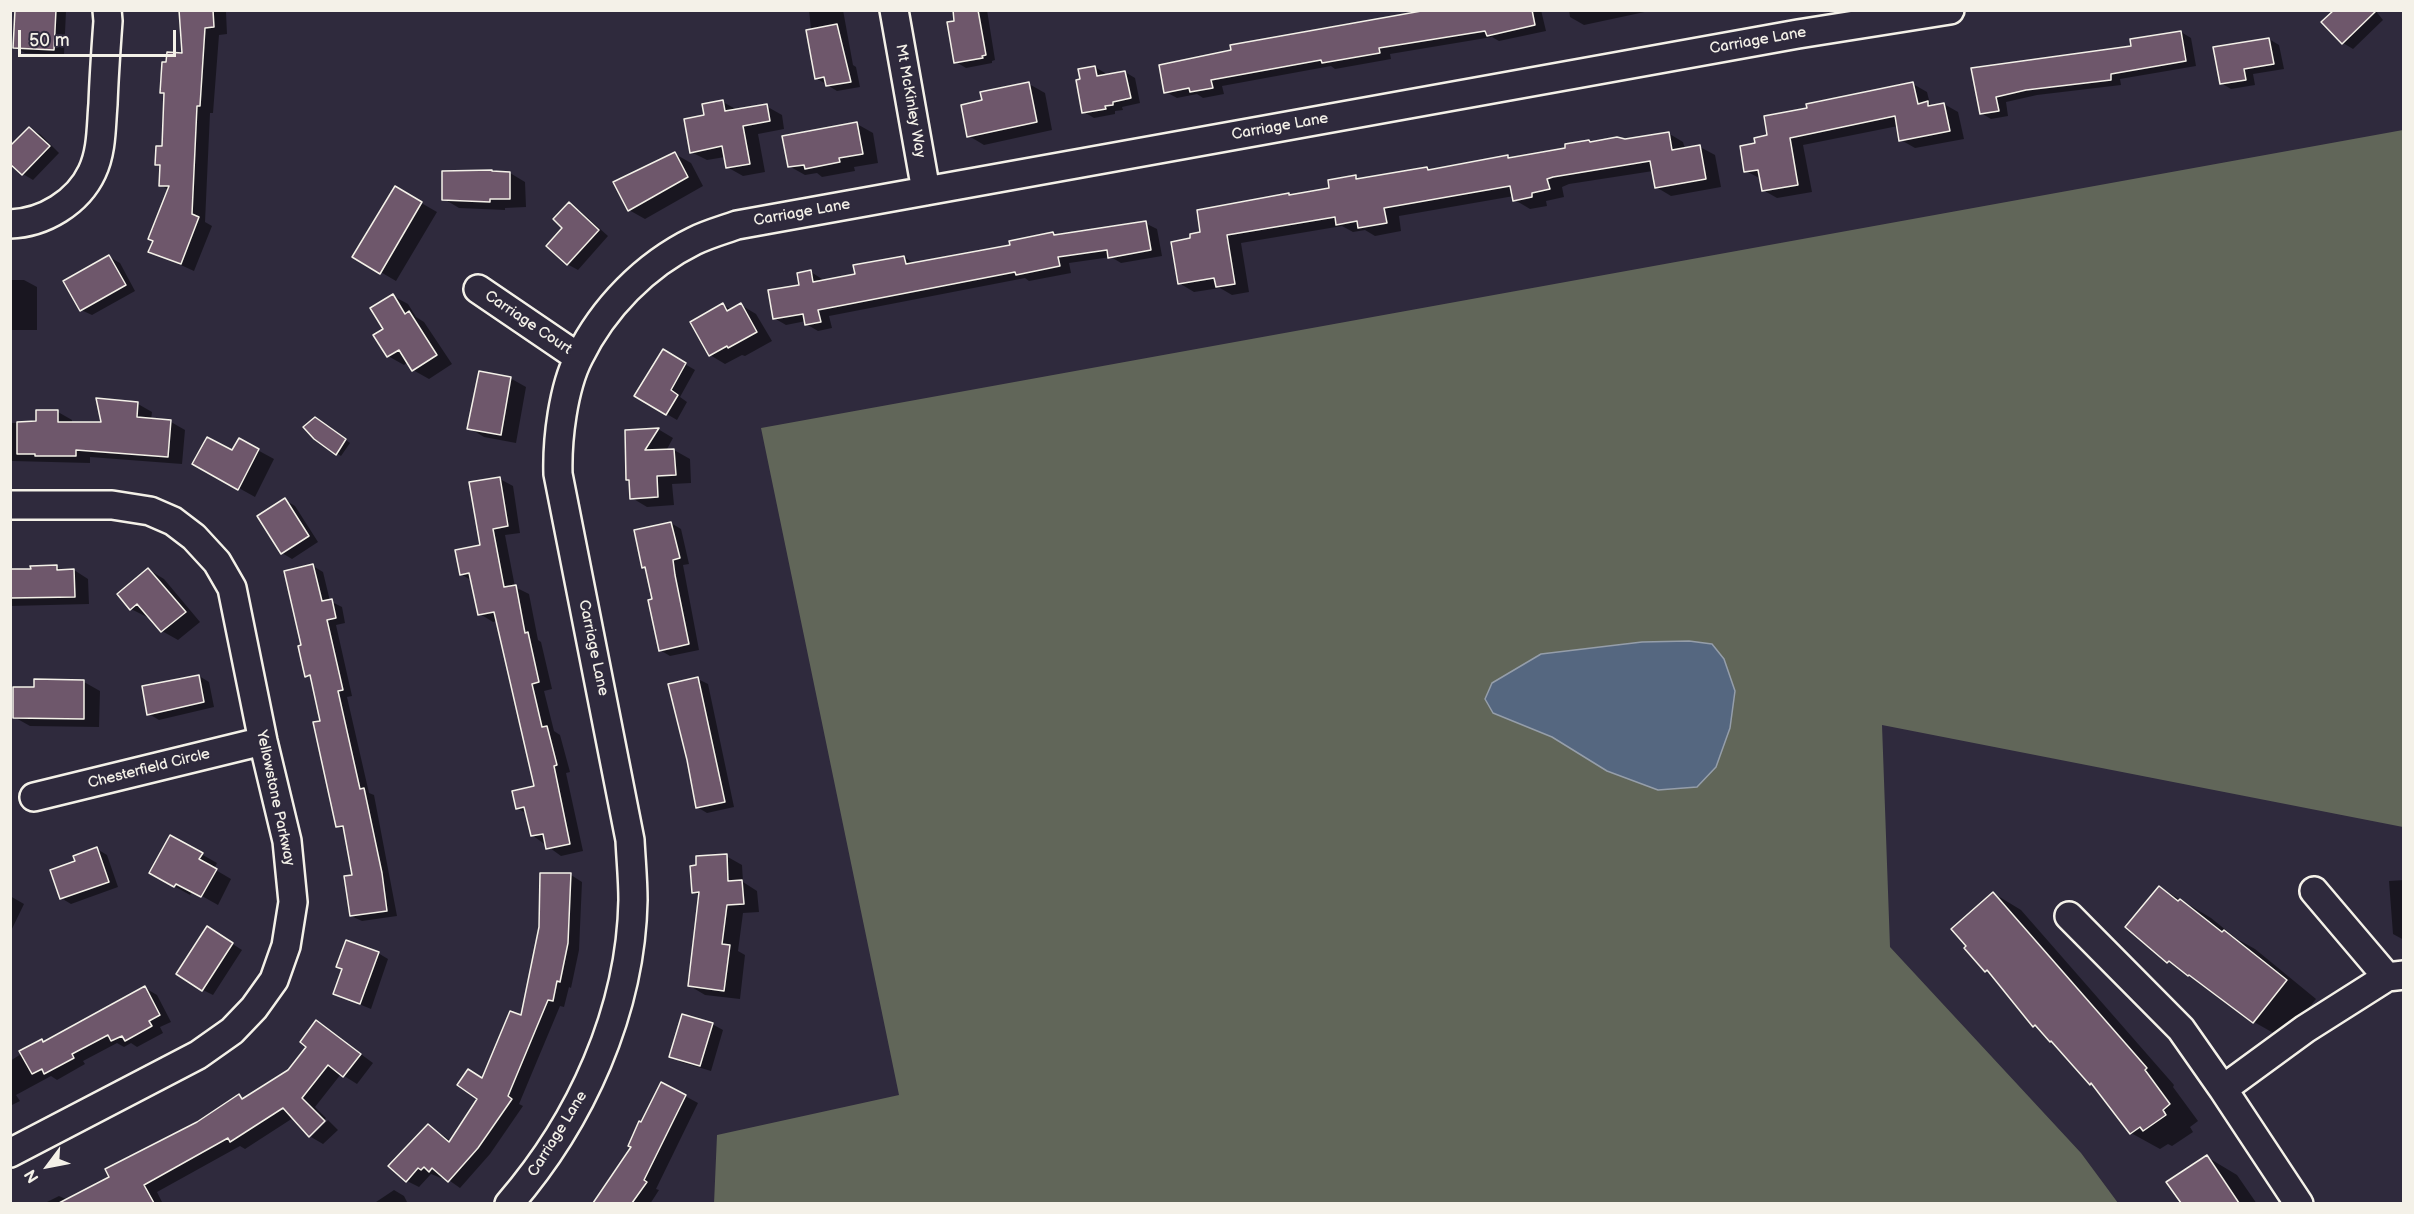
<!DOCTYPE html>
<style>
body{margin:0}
#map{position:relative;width:2414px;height:1214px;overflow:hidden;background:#2f2a3d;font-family:"Balsamiq Sans",sans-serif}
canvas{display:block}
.frame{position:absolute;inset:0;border:12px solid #f4f1e8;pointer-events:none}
.north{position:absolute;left:18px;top:1136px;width:60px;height:60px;-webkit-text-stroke:4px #2f2a3d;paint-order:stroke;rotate:238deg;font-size:16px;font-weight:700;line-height:24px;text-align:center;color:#f4f1e8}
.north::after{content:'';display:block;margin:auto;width:21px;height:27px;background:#f4f1e8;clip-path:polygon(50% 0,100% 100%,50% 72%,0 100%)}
.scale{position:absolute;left:18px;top:30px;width:158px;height:27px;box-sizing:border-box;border:3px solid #f4f1e8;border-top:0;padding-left:8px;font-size:18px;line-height:21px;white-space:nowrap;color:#f4f1e8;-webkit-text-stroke:4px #2f2a3d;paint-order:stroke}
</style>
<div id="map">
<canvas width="2414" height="1214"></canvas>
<div class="frame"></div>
<div class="north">N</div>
<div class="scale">50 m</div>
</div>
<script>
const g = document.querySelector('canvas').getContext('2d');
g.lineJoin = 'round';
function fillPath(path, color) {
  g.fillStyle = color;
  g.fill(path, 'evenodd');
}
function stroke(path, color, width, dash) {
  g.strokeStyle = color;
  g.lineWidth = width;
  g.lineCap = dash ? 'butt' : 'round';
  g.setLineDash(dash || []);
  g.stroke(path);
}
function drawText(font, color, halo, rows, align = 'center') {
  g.font = font + ' "Balsamiq Sans",sans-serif';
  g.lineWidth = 4.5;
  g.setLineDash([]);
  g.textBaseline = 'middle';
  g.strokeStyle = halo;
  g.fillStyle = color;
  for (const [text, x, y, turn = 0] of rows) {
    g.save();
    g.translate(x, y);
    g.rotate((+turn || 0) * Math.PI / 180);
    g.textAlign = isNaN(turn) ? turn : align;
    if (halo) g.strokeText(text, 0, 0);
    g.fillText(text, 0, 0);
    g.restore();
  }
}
const green = new Path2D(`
 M 2403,130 L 2403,827 L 1882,725 L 1890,947 L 2081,1153 L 2118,1203 L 714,1204 L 717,1135 L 899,1095 L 761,428 Z`);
const water = new Path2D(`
 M 1689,641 L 1712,644 L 1724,659 L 1735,691 L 1730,728 L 1716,767 L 1697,787 L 1658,790 L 1607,771 L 1552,737 L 1493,713 L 1485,699 L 1492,683 L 1541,654 L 1642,642 Z`);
const shadow = new Path2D(`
 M 17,10 L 66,11 L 64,55 L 25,53 L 15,47 Z
 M 180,10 L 234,11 L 226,12 L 227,34 L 219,35 L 213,113 L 210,113 L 205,222 L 212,226 L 194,271 L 150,251 L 169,190 L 160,185 L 161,167 L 157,165 L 164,148 L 166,95 L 161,92 L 183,54 Z
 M 809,10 L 843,10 L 853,65 L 856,67 L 860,87 L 837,91 L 816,78 Z
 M 954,10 L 987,10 L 995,60 L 992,61 L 992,63 L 966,68 L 956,62 Z
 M 1444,10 L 1541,10 L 1546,31 L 1499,41 L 1492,37 L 1390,54 L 1391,59 L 1335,69 L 1331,66 L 1222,86 L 1224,94 L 1203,98 L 1197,94 L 1177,98 L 1166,92 Z
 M 1569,10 L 1654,10 L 1584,25 L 1570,17 Z
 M 2375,10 L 2383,20 L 2353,49 L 2343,43 Z
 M 2181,32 L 2191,38 L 2196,66 L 2120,79 L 2121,85 L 2037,95 L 2006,102 L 2008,116 L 1991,119 L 1981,113 L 1973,70 L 2133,47 Z
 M 2269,39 L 2279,45 L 2284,69 L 2253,74 L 2255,85 L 2231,89 L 2221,83 Z
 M 1095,67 L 1105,73 L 1106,76 L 1125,72 L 1135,78 L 1140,103 L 1122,107 L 1123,110 L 1115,111 L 1115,114 L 1094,118 L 1084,112 L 1082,80 Z
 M 1029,84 L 1045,93 L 1052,130 L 984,145 L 969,136 L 984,101 Z
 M 1913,84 L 1927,92 L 1930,104 L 1933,106 L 1944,104 L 1958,112 L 1964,139 L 1915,148 L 1901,140 L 1898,126 L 1803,145 L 1812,192 L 1777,198 L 1763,190 L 1761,179 L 1746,171 L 1757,144 L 1809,109 Z
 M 723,102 L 739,111 L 766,106 L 782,115 L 784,129 L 758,134 L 765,172 L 743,176 L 727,167 L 725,157 L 707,160 L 691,152 Z
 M 857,124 L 873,133 L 878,163 L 854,167 L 855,171 L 822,177 L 817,173 L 805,175 L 789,166 Z
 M 29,129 L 40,134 L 59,153 L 33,180 L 23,174 Z
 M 1668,133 L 1683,142 L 1685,149 L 1700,147 L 1715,155 L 1721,187 L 1671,196 L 1656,187 L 1653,171 L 1569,184 L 1562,187 L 1564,197 L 1546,201 L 1547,206 L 1530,209 L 1515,200 L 1514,196 L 1399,216 L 1401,231 L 1375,236 L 1365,230 L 1353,232 L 1342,226 L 1241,243 L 1249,292 L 1232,295 L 1220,288 L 1194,292 L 1179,283 L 1202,233 L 1289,194 L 1292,196 L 1331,189 L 1355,177 L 1361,180 L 1427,169 L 1431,171 L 1508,156 L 1512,159 L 1567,149 L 1589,141 L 1592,143 L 1625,141 Z
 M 675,154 L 691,163 L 703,186 L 645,219 L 629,210 Z
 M 510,173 L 525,182 L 526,207 L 505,208 L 505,210 L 459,208 L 444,199 Z
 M 395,188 L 437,212 L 396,281 L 355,257 Z
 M 569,204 L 579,210 L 608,236 L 578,270 L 567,264 L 564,228 Z
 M 1145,223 L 1157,229 L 1162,256 L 1121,263 L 1111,257 L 1069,263 L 1071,273 L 1029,281 L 1025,278 L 829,316 L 832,328 L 818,331 L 806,324 L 806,321 L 786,325 L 774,318 L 811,272 L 822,279 L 823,282 L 857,276 L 904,257 L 915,264 L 1012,246 L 1053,234 L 1057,236 Z
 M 109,257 L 120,263 L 135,291 L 92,315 L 81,310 Z
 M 10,280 L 24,280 L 37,287 L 37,330 L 10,330 Z
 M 393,296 L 408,304 L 416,317 L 424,322 L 452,364 L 429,379 L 413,370 L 408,362 L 404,365 L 388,356 L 385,329 Z
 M 723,305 L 732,310 L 741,305 L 756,314 L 772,341 L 745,356 L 742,355 L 725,364 L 710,355 Z
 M 663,351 L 695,370 L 680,397 L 687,402 L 677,420 L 636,396 Z
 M 510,378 L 526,387 L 516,443 L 484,437 L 469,428 Z
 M 138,404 L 152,412 L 151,420 L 171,422 L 185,430 L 182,464 L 90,457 L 90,463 L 12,461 L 10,468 L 10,423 L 37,423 L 58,412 L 72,420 L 72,424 L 103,423 Z
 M 319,421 L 350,443 L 341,456 L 336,453 Z
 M 658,429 L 673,438 L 666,451 L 674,450 L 690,459 L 691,483 L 672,484 L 674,505 L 647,507 L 632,498 L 626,455 Z
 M 239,440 L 274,459 L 255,497 L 194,463 L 232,452 Z
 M 500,479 L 513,486 L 520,533 L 505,535 L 515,587 L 529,594 L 538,640 L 541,642 L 552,689 L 544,691 L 554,731 L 560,735 L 570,772 L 566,773 L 583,851 L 561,856 L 532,835 L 527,814 L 517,808 L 536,787 L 497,621 L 493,622 L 480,614 L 472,581 L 461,574 L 481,546 Z
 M 285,500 L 295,506 L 318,542 L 292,559 L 282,553 Z
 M 671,523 L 681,529 L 689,564 L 683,565 L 699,650 L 670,656 L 660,650 L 648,570 L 643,567 Z
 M 313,566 L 323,572 L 330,601 L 342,607 L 345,623 L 336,625 L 352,696 L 347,697 L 369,793 L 374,795 L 397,916 L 362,921 L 351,916 L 354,876 L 345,830 L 337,826 L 322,722 L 313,679 L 307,676 L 302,646 Z
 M 57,567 L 63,571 L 74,570 L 88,579 L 89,604 L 10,606 L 10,570 Z
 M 149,570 L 164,579 L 200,622 L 178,640 L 162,631 L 149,615 L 147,617 L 131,609 Z
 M 199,676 L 209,682 L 214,707 L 159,720 L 149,714 Z
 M 698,679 L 708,684 L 734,807 L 707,813 L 697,807 Z
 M 84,682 L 100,691 L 99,727 L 30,726 L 14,717 L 35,688 Z
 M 171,837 L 217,863 L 214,869 L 231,879 L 218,905 L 193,891 L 190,895 L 151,873 Z
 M 97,849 L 107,855 L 118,887 L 71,904 L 61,898 L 77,862 Z
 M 726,856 L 742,865 L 743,882 L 757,891 L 759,912 L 743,913 L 738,951 L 745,955 L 740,999 L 705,995 L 690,986 L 700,896 L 693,892 Z
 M 571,875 L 582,882 L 579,950 L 571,988 L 569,987 L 564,1007 L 560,1006 L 519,1104 L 523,1106 L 490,1154 L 460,1188 L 443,1176 L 441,1178 L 431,1174 L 419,1187 L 407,1181 L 429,1126 L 451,1141 L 479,1099 L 483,1079 L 522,1018 Z
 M 2404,880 L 2404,940 L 2393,934 L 2389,881 Z
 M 2159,887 L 2211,918 L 2237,939 L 2255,949 L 2316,999 L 2284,1039 L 2254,1022 L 2199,981 L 2168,961 Z
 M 1993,893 L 2021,910 L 2174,1085 L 2173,1087 L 2198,1121 L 2190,1127 L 2193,1132 L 2172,1146 L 2168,1144 L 2160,1149 L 2131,1133 L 2095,1086 L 2041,1029 L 2034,1025 L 1993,975 L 1986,970 Z
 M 10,896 L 24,904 L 10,933 Z
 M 217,934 L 242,950 L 213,995 L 203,990 Z
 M 378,953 L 388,959 L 371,1009 L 335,994 Z
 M 145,988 L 157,995 L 171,1022 L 160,1027 L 163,1033 L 137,1047 L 131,1043 L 124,1047 L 117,1043 L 83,1061 L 85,1064 L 57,1080 L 51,1076 L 16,1095 L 20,1101 L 10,1106 L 10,1061 L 42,1041 L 45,1043 Z
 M 317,1022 L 373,1063 L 357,1084 L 341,1074 L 315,1107 L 326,1118 L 311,1133 L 311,1136 L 293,1118 L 245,1149 L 240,1146 L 157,1192 L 163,1204 L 43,1204 L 59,1196 L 68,1200 L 111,1178 L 239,1096 L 245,1099 L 289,1071 L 308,1046 Z
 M 712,1024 L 723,1030 L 711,1071 L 681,1062 L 671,1056 Z
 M 685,1096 L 698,1103 L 656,1189 L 659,1190 L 650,1204 L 595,1204 L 633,1147 Z
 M 328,1120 L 338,1130 L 323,1144 L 311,1137 Z
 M 2207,1157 L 2237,1175 L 2257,1204 L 2183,1204 L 2169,1183 Z
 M 394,1190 L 404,1196 L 408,1204 L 373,1204 Z`);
const building = new Path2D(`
 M 15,10 L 56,10 L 54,50 L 13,48 Z
 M 179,10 L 213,10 L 214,27 L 205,28 L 200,106 L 197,106 L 192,214 L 199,217 L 181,264 L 148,252 L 153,241 L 148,239 L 169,186 L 159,186 L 160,165 L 155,165 L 156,146 L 162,146 L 164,93 L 160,93 L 162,62 L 166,62 L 167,52 L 182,53 Z
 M 953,10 L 978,10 L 986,55 L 982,56 L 983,58 L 954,63 L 947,22 L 954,21 Z
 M 1427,10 L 1532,10 L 1535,25 L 1487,36 L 1485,31 L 1379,48 L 1380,53 L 1322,63 L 1321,60 L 1211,80 L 1213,88 L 1190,92 L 1189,88 L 1164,93 L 1159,65 L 1231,50 L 1230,45 Z
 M 2334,10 L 2377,10 L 2342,44 L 2321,22 Z
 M 837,24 L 851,82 L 826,86 L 824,77 L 815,79 L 806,30 Z
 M 2181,31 L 2186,61 L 2111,74 L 2111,80 L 2026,90 L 1996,97 L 1999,111 L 1980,114 L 1971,68 L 2131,46 L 2130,39 Z
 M 2269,38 L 2274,64 L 2244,69 L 2246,80 L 2220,84 L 2213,47 Z
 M 1095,66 L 1097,76 L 1125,71 L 1131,98 L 1113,102 L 1113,105 L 1105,106 L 1106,109 L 1082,113 L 1076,80 L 1080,79 L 1078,69 Z
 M 1029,82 L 1037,122 L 967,137 L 961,105 L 982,100 L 980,92 Z
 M 1913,82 L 1918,104 L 1928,101 L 1928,106 L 1944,103 L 1950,131 L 1899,141 L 1895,116 L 1790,138 L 1798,185 L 1762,191 L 1758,170 L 1744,172 L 1740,146 L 1755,143 L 1754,138 L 1767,135 L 1764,116 L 1807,108 L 1806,104 Z
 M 723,100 L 725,111 L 767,104 L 770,121 L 743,126 L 750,164 L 726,168 L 722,146 L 690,153 L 684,119 L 704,115 L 702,104 Z
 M 857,122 L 863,154 L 839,158 L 840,162 L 805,169 L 804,165 L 788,167 L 782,136 Z
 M 29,127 L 50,146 L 22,175 L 10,164 L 10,146 Z
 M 1669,132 L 1672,150 L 1700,145 L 1706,179 L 1655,188 L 1650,161 L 1553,177 L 1547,179 L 1550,189 L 1532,193 L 1532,197 L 1513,201 L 1510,186 L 1384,208 L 1387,223 L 1358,228 L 1357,221 L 1336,225 L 1335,217 L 1227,235 L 1235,284 L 1216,287 L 1214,278 L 1178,284 L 1171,242 L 1190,238 L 1190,234 L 1200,232 L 1197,210 L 1289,193 L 1289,195 L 1329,188 L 1328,180 L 1356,175 L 1356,179 L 1427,167 L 1428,170 L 1508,155 L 1508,158 L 1565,148 L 1565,144 L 1589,140 L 1590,142 L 1617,137 L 1625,139 Z
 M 675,152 L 688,177 L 628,211 L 613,182 Z
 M 492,170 L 492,171 L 510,172 L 510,199 L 490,199 L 490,202 L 442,200 L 442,171 Z
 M 395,186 L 422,202 L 380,274 L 352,257 Z
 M 569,202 L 599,230 L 567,265 L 546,246 L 562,228 L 553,219 Z
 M 1146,221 L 1151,250 L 1108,258 L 1107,250 L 1058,257 L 1060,266 L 1016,275 L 1015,272 L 818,310 L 821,322 L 805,325 L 803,314 L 773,319 L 768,290 L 799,285 L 797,273 L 811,270 L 813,282 L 855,274 L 853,265 L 904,256 L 906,264 L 1010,245 L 1009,241 L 1053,232 L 1054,235 Z
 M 109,255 L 126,285 L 80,311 L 63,281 Z
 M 393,294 L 405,314 L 409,311 L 437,355 L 412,371 L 399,350 L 387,357 L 373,335 L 383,329 L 370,308 Z
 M 723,303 L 727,311 L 741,303 L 757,332 L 728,348 L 727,346 L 709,356 L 690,322 Z
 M 663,349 L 686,363 L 671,390 L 678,395 L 666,415 L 634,396 Z
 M 479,371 L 511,377 L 501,435 L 467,429 Z
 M 96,398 L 138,402 L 137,417 L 171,420 L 168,457 L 76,450 L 76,456 L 35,456 L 35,454 L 17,454 L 17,422 L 36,421 L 36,410 L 58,410 L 58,422 L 101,422 Z
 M 315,417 L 346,439 L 336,455 L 314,439 L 303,427 Z
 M 659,428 L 645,450 L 674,449 L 676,475 L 657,476 L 658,497 L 630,499 L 629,480 L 626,480 L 625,430 Z
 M 207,437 L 232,450 L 239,438 L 259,449 L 238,490 L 192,464 Z
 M 500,477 L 508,526 L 493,529 L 504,587 L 516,585 L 525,633 L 528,632 L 539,682 L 532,684 L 542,727 L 547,726 L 557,765 L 554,766 L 570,844 L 546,849 L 543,834 L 531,836 L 524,807 L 516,809 L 512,791 L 534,786 L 494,612 L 478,615 L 469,573 L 460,575 L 455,550 L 480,545 L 469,482 Z
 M 285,498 L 309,536 L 281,554 L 257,516 Z
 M 671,522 L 680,558 L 673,560 L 675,575 L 689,644 L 659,651 L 648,600 L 652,599 L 645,567 L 642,568 L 634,530 Z
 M 313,564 L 322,601 L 332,599 L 336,618 L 327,620 L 343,690 L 338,691 L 360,789 L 364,788 L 382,873 L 387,911 L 350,916 L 344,876 L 352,875 L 343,826 L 336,827 L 313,722 L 320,721 L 310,675 L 305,677 L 298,646 L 301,645 L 284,571 Z
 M 57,565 L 57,570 L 74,569 L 75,597 L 10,598 L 10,569 L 31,569 L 30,566 Z
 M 148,568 L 186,612 L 161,632 L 137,604 L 130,610 L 117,594 Z
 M 199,675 L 204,702 L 147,715 L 142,686 Z
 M 698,677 L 725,802 L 696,808 L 687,760 L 668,684 Z
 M 34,679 L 84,680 L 84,719 L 13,718 L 13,687 L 34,687 Z
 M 170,835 L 203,853 L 199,859 L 217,869 L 201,897 L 176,884 L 174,887 L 149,873 Z
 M 97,847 L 109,882 L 60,899 L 50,870 L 75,861 L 73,856 Z
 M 727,854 L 728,881 L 742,880 L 744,904 L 727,905 L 722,944 L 730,945 L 724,991 L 688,986 L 699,892 L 692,893 L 690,866 L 696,865 L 696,856 Z
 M 540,873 L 571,873 L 568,943 L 560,982 L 557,981 L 553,1001 L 548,1000 L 508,1096 L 512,1099 L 478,1148 L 448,1182 L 432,1168 L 429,1172 L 424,1167 L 421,1170 L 418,1168 L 406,1182 L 388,1166 L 428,1124 L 449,1142 L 477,1099 L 457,1085 L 468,1069 L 482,1078 L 510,1011 L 521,1015 L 539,927 Z
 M 2159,886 L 2178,901 L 2180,899 L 2222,932 L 2224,930 L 2287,980 L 2253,1023 L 2189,975 L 2188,976 L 2169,961 L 2167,963 L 2125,927 Z
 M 1993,892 L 2147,1068 L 2145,1070 L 2170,1104 L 2163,1110 L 2166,1115 L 2143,1131 L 2140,1127 L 2130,1134 L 2091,1083 L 2090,1085 L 2051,1041 L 2050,1042 L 2035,1025 L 2033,1027 L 1987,970 L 1985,972 L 1964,948 L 1966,946 L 1951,929 Z
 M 207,926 L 233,943 L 202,991 L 176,974 Z
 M 346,940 L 379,952 L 360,1004 L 333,994 L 342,969 L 336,967 Z
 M 145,986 L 160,1015 L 149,1021 L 152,1026 L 125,1041 L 122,1036 L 111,1041 L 108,1035 L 72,1054 L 74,1058 L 44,1074 L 42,1069 L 32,1074 L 19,1051 L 42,1039 L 43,1042 Z
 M 682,1014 L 713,1023 L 700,1066 L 669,1057 Z
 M 316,1020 L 361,1054 L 343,1077 L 328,1065 L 302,1098 L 325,1121 L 309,1137 L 283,1108 L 230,1142 L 228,1138 L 144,1185 L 154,1203 L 59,1203 L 109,1177 L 105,1169 L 197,1122 L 239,1094 L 242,1099 L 288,1070 L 306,1047 L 300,1042 Z
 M 661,1082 L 686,1095 L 644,1180 L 647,1182 L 632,1203 L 593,1203 L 631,1147 L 628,1146 L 639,1121 L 641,1122 Z
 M 2207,1155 L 2239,1203 L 2181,1203 L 2166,1182 Z`);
const minor = new Path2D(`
 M 894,10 L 926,191
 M 10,224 C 44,223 78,202 92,172 C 102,151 101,127 103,104 C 104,76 106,48 108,21 L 107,10
 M 478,289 L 578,357
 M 10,505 L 112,505 L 150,511 L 173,521 L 194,537 L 217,562 L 232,588 L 263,741 L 287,841 L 293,902 L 286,946 L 274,980 L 254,1008 L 232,1031 L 198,1055 L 10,1153
 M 34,797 L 263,741
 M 2314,891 L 2387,977
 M 2069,916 L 2181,1029 L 2223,1089
 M 509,1204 C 581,1121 631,1011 633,900 C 633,880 631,860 630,840 L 558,474 C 557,440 563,388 579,357 C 603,308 645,265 694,241 C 708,234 723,230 737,225 L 1798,34 L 1950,10
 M 2299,1204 L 2223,1089 L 2305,1029 L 2387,977 L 2404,975`);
const streetNames = [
 ["Carriage Lane",1758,41,-10],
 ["Mt McKinley Way",910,101,80],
 ["Carriage Lane",1280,127,-10],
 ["Carriage Lane",802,213,-10],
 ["Carriage Court",528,323,34],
 ["Carriage Lane",593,648,78],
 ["Chesterfield Circle",149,769,-14],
 ["Yellowstone Parkway",275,798,78],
 ["Carriage Lane",558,1134,-58]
];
fillPath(green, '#616659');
fillPath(water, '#556780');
stroke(water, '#959eaa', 1.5);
fillPath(shadow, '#0007');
fillPath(building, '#6e576b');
stroke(building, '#f4f1e8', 1.5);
stroke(minor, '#f4f1e8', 32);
stroke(minor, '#2f2a3d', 27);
drawText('15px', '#f4f1e8', '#2f2a3d', streetNames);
</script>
